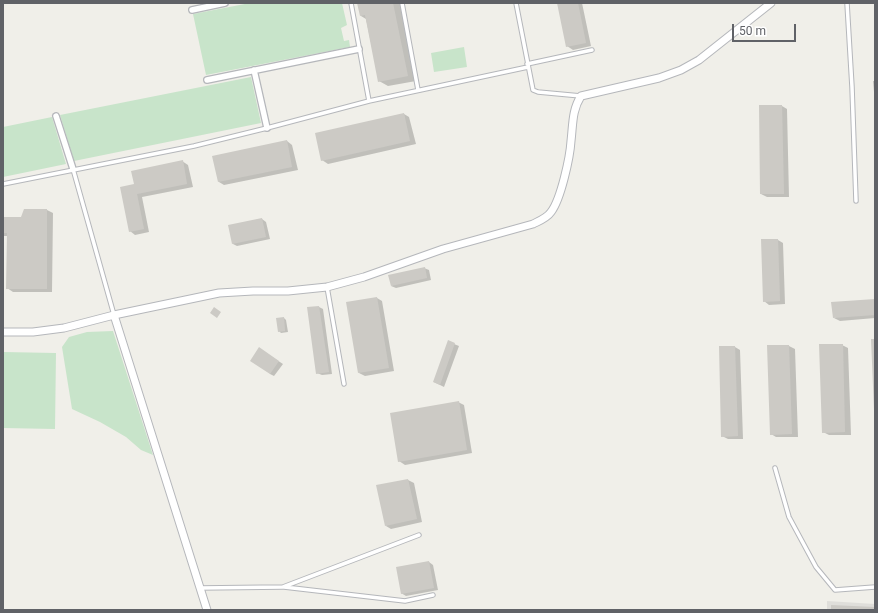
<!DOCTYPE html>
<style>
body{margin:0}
#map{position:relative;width:878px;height:613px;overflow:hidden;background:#f0efe9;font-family:Roboto,sans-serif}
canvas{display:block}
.frame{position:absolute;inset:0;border:4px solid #606267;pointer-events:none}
.scale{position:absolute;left:732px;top:24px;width:64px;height:18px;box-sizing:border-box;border:2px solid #606267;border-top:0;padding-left:5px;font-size:12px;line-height:14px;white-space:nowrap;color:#606267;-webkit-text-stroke:3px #fff;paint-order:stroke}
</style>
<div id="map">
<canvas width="878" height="613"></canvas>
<div class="frame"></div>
<div class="scale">50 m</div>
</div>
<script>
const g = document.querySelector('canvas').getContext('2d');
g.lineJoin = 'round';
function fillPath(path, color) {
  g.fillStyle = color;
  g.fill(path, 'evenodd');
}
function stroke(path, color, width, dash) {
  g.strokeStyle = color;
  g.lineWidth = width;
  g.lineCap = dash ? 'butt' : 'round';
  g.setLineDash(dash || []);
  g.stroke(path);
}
const industrial = new Path2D(`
 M 827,601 L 875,604 L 875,610 L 827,610 Z`);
const green = new Path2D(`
 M 250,3 L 342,3 L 347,25 L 341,28 L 344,41 L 349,40 L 350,47 L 206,75 L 193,14 Z
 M 464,47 L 467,67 L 434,72 L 431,53 Z
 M 251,77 L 261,123 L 74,161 L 60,115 Z
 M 52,117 L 66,164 L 3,177 L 3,127 Z
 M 113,331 L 153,455 L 141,450 L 126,437 L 100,422 L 72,409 L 62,347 L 69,337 L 87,332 Z
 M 3,352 L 56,353 L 55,429 L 3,428 Z`);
const shadow = new Path2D(`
 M 358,3 L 400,3 L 416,81 L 388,86 L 379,81 L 366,19 L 361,16 Z
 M 558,3 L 582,3 L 591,46 L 573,50 L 567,46 Z
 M 873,81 L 875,81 L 875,93 L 874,92 Z
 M 782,106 L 787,109 L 789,197 L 767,197 L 761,194 Z
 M 404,114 L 409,117 L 416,144 L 328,164 L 322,160 Z
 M 287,141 L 292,145 L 298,170 L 224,185 L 219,182 L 213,157 Z
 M 182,161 L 188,165 L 193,187 L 142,197 L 149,232 L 135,235 L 130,231 L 135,185 Z
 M 47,210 L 53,213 L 52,292 L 13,292 L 7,288 L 8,236 L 3,236 L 3,218 L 22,218 Z
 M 262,219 L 266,222 L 270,239 L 237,246 L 233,244 L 230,226 Z
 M 778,240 L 783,243 L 785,304 L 769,305 L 764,301 Z
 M 424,268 L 429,270 L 431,280 L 396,288 L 391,286 Z
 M 377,298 L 382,301 L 394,371 L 365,376 L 359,373 Z
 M 875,300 L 875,318 L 840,321 L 834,318 Z
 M 319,307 L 323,309 L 332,374 L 322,375 L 317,373 Z
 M 284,318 L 286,320 L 288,332 L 281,333 L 279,331 Z
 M 449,342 L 459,346 L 444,387 L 434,382 Z
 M 842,345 L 848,348 L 851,435 L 829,435 L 823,432 Z
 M 789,346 L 795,349 L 798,437 L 776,437 L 771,434 Z
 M 735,347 L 740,350 L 743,439 L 728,439 L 722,436 Z
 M 263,351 L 283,364 L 274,376 L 270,374 Z
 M 458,402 L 464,405 L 472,453 L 405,465 L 399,461 Z
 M 408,480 L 414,483 L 422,522 L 391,529 L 386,526 Z
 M 429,562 L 433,565 L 438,590 L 406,596 L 401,593 Z`);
const building = new Path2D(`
 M 357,3 L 393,3 L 408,76 L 378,82 L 365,15 L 360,16 Z
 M 557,3 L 578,3 L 586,43 L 566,47 Z
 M 759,105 L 782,105 L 784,194 L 760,194 Z
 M 404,113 L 410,141 L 321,161 L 315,133 Z
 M 287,140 L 292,167 L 218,182 L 212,156 Z
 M 183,160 L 187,184 L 137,194 L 144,229 L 129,232 L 120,187 L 134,184 L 131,171 Z
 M 24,209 L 47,209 L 47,289 L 6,289 L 7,233 L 3,233 L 3,217 L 21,217 Z
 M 262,218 L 266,237 L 232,244 L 228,225 Z
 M 761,239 L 778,239 L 780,301 L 763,302 Z
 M 425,267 L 427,278 L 391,286 L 388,275 Z
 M 377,297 L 389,368 L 358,373 L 346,302 Z
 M 875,299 L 875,315 L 833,318 L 831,302 Z
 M 319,306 L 329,372 L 316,374 L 307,307 Z
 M 214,307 L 221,312 L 217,318 L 210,313 Z
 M 284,317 L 285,331 L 278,332 L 276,318 Z
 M 871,339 L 875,339 L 875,409 L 874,410 Z
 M 448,340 L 455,343 L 440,385 L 433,382 Z
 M 819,344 L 843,344 L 845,432 L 822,433 Z
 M 767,345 L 789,345 L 792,434 L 770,435 Z
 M 719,346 L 735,346 L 738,436 L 721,437 Z
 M 259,347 L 279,361 L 270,374 L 250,361 Z
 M 459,401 L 467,450 L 398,462 L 390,413 Z
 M 408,479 L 417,519 L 385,526 L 376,485 Z
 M 429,561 L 434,588 L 401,594 L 396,567 Z
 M 831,605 L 875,607 L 875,610 L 831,610 Z`);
const service = new Path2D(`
 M 351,3 L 369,101
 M 402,3 L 418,90
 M 516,3 L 533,90 L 538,92 L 581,96
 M 847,3 L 852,87 L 856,201
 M 527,64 L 592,50
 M 73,169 L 114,315
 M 3,184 L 194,146 L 267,128 L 369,101 L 528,67
 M 327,287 L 344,384
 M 775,468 L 789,517 L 816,567 L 835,590 L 875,587
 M 284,587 L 405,601 L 433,595
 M 200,588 L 283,587 L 419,535`);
const pedestrian = new Path2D(`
 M 192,10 L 225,3
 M 254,70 L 267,128
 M 207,80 L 359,49
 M 56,116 L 73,169`);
const minor = new Path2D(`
 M 114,315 L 207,610
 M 3,332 L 33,332 L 64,328 L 114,315 L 219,293 L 253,291 L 288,291 L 327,287 L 364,277 L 443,249 L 533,224 C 539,221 547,218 551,212 C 561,199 570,157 571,141 C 573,124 572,110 581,96 L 659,78 L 681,70 L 699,60 L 771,3`);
fillPath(industrial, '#dfdeda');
fillPath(green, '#c8e4ca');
fillPath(shadow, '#0003');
fillPath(building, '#cccac5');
stroke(service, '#b5b7bb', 5.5);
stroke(pedestrian, '#b5b7bb', 8);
stroke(minor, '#b5b7bb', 9);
stroke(service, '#fff', 3.5);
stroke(pedestrian, '#fff', 5.5);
stroke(minor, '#fff', 7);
</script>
